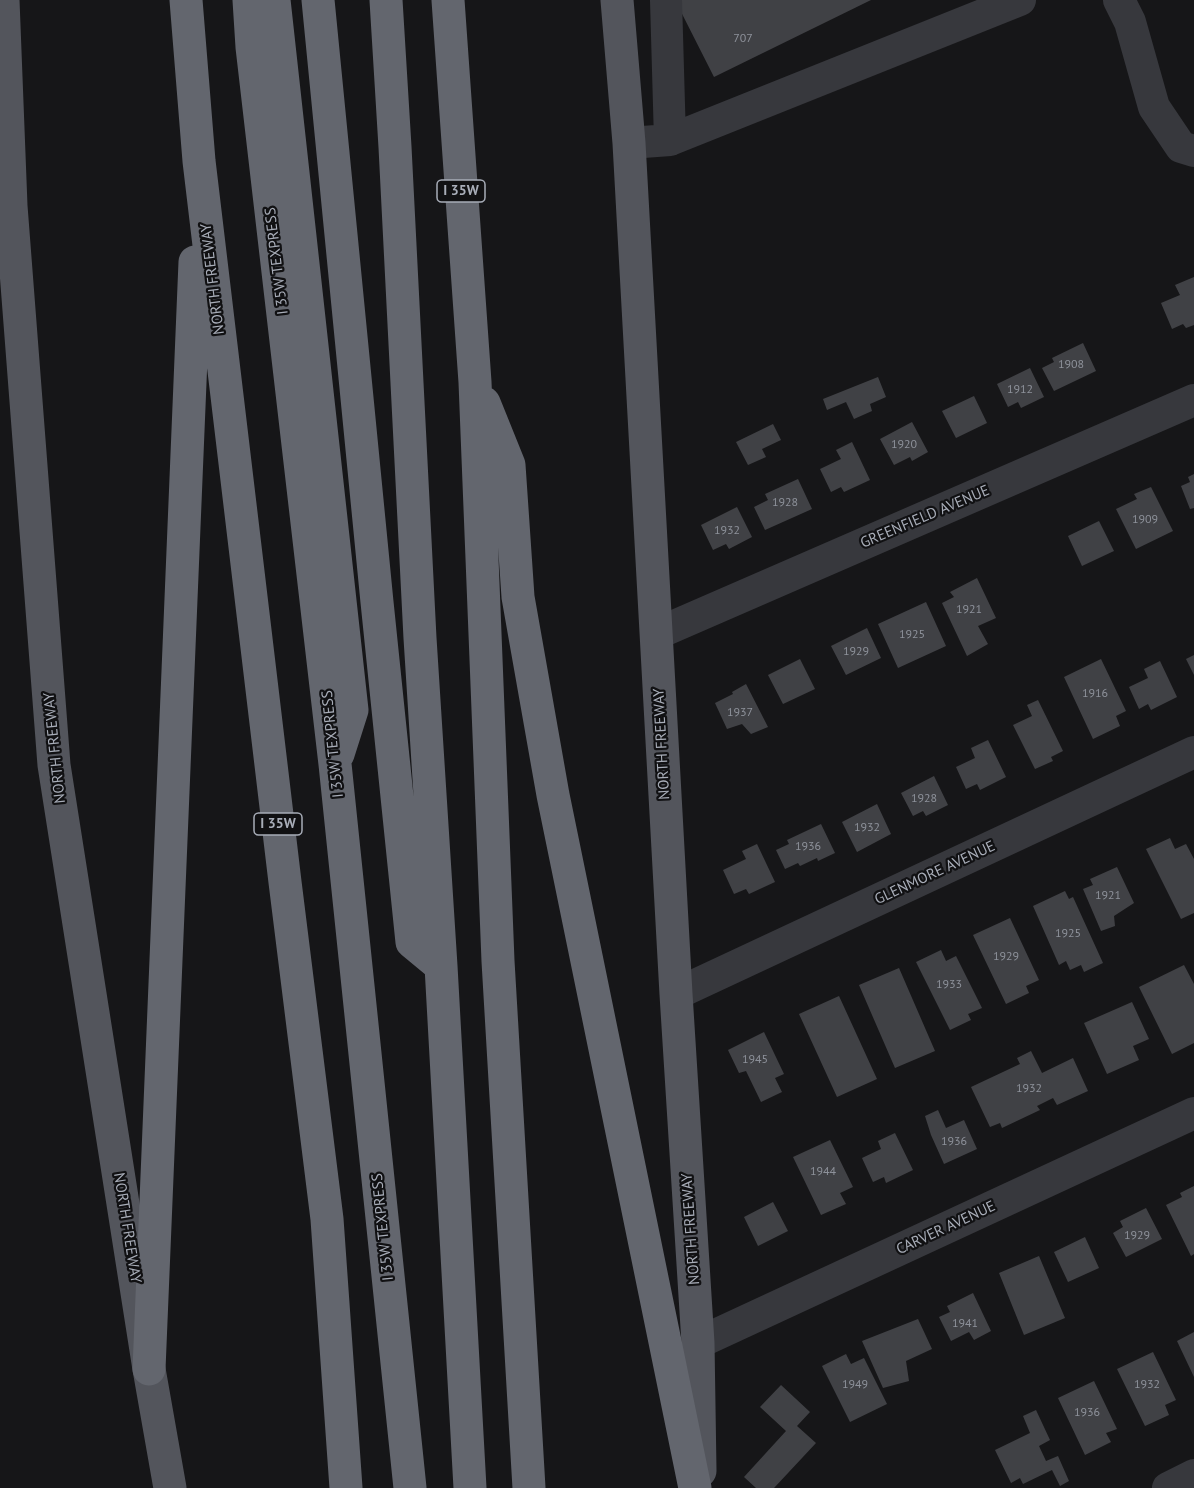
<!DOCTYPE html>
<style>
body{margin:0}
canvas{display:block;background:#161618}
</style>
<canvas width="1194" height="1488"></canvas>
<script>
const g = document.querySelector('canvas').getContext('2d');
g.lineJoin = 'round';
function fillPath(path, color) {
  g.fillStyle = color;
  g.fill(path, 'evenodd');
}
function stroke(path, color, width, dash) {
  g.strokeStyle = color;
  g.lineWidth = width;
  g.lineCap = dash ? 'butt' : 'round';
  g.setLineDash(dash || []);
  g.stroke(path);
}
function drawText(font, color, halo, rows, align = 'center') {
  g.font = font + ' "PT Sans",sans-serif';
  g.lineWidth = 4.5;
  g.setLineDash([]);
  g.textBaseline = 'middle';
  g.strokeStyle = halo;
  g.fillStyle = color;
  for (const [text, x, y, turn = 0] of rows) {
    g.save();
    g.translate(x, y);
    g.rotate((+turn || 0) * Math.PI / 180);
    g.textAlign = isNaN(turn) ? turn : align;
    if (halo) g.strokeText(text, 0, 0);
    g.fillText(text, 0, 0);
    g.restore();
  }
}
const building = new Path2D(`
 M 675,0 L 871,0 L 714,77 Z
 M 1194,277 L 1194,325 L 1186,328 L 1183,324 L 1172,329 L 1161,303 L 1180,295 L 1175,285 Z
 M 1083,343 L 1096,371 L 1054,391 L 1042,368 L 1054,362 L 1052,358 Z
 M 1030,368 L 1044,397 L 1021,408 L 1018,402 L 1008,407 L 997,384 Z
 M 878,377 L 886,397 L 870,404 L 872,411 L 854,419 L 846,402 L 827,410 L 823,399 Z
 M 974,396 L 987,423 L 956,438 L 942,411 Z
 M 912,422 L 928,452 L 912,461 L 910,457 L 894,465 L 880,439 Z
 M 773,424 L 781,440 L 762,449 L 766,457 L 748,465 L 736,442 Z
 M 852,442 L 870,480 L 844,492 L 841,487 L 831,492 L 820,469 L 841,459 L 836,450 Z
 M 1194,474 L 1194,508 L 1190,509 L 1181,486 L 1190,482 L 1188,477 Z
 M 798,479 L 812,509 L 765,530 L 754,507 L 768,500 L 765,494 Z
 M 1151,487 L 1173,531 L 1136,549 L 1116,509 L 1137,499 L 1134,494 Z
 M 737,507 L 752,537 L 729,549 L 726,544 L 713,550 L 701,525 Z
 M 1099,521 L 1114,551 L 1082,566 L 1068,536 Z
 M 977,578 L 996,618 L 978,626 L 988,644 L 967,656 L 942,603 L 954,597 L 950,592 Z
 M 926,602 L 946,646 L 898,668 L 878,624 Z
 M 867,628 L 881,658 L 846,675 L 831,646 Z
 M 1194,655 L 1194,675 L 1186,659 Z
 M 800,659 L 815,689 L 783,704 L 768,675 Z
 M 1101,659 L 1126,711 L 1116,716 L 1120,726 L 1093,739 L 1064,677 Z
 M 1160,661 L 1177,697 L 1151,710 L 1148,704 L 1139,709 L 1129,687 L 1148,678 L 1144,669 Z
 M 746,684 L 768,727 L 751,734 L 742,724 L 727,729 L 715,703 L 733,694 L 732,692 Z
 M 1038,700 L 1063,751 L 1051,757 L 1053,761 L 1035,769 L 1013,725 L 1032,716 L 1027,705 Z
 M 988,740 L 1006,777 L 980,790 L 977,784 L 966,789 L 956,767 L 975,758 L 971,748 Z
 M 934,776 L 948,805 L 926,816 L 923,811 L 913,816 L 901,793 Z
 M 877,804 L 891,834 L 857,852 L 842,822 Z
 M 821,824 L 835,853 L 818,861 L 817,858 L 800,866 L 798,863 L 785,869 L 776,850 L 789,844 L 787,840 Z
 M 1170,838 L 1175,849 L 1186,844 L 1194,859 L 1194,913 L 1181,919 L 1146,849 Z
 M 757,844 L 775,882 L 749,894 L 746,889 L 734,894 L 723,870 L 746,859 L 742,851 Z
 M 1117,867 L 1134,903 L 1114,916 L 1115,926 L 1101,931 L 1083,889 L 1093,885 L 1090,879 Z
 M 1065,891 L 1069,899 L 1073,897 L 1103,963 L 1084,972 L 1081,965 L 1070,970 L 1066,961 L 1059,965 L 1033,906 Z
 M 1010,918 L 1039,980 L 1026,986 L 1029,993 L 1006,1004 L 973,935 Z
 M 941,950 L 946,961 L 956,956 L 982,1008 L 968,1014 L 971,1020 L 950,1030 L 916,962 Z
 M 1184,965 L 1194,984 L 1194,1043 L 1172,1054 L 1139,987 Z
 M 899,968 L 935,1051 L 895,1068 L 859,985 Z
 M 839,996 L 877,1079 L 837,1097 L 799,1014 Z
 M 1132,1002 L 1149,1039 L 1133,1046 L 1139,1060 L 1107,1074 L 1084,1023 Z
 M 764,1032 L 784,1074 L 775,1078 L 782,1092 L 761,1102 L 746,1071 L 739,1073 L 728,1050 Z
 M 1031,1051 L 1042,1073 L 1073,1058 L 1088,1091 L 1057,1105 L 1053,1098 L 1037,1106 L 1040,1110 L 1002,1128 L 1000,1123 L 990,1127 L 971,1087 L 1020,1064 L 1017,1058 Z
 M 938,1110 L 946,1128 L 964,1120 L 977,1149 L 944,1164 L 931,1135 L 925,1116 Z
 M 895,1133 L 913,1170 L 886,1183 L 884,1177 L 873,1182 L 862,1158 L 881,1149 L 878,1141 Z
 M 830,1140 L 853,1187 L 840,1193 L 846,1204 L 821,1215 L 793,1157 Z
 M 1194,1186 L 1194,1254 L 1191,1256 L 1166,1205 L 1182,1197 L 1180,1193 Z
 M 773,1202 L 788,1231 L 758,1246 L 744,1217 Z
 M 1146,1208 L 1162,1239 L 1126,1257 L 1113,1233 L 1123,1227 L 1120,1221 Z
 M 1085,1237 L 1099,1268 L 1068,1282 L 1054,1252 Z
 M 1039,1256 L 1065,1318 L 1024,1335 L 999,1273 Z
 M 973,1293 L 991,1331 L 974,1340 L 969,1332 L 951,1341 L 939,1317 L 950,1312 L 947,1306 Z
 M 918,1319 L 932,1349 L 906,1361 L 909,1381 L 883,1388 L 862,1341 Z
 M 1194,1332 L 1194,1377 L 1177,1341 Z
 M 1153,1352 L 1176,1400 L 1165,1405 L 1169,1415 L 1145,1426 L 1117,1369 Z
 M 846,1354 L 851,1364 L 864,1358 L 887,1404 L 850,1422 L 822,1366 Z
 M 1094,1381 L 1117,1429 L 1106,1433 L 1111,1442 L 1085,1455 L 1058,1398 Z
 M 781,1385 L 810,1412 L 797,1426 L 816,1443 L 774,1488 L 756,1488 L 744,1477 L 786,1431 L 760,1407 Z
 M 1036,1410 L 1050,1440 L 1039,1446 L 1046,1461 L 1058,1456 L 1069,1481 L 1060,1486 L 1052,1470 L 1023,1484 L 1020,1478 L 1011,1483 L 995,1450 L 1030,1433 L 1023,1416 Z`);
const minor = new Path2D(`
 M 666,0 L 670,140
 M 1119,0 L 1130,22 L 1154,107 L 1181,147 L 1194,151
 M 629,143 L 670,140 L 1020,0
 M 656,634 L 1194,400
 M 676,994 L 1194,752
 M 698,1343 L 1194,1113
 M 1168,1488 L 1194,1475`);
const major = new Path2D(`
 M 3,0 L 11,206 L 54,765 L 149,1369 L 170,1488
 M 617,0 L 629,143 L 676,994 L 698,1343 L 700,1471`);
const highway = new Path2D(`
 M 186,0 L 199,161 L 285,882 L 327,1219 L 346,1488
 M 249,0 L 252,47 L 335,764 L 410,1488
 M 274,0 L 352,710 L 338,754
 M 318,0 L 377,602 L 412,942 L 441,966
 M 386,0 L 395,147 L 420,638 L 441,966 L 470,1488
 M 448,0 L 475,382 L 498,961 L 529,1488
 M 484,403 L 509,465 L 518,597 L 553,795 L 695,1488
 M 149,1369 L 195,262`);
const numberNames = [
 ["707",743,39],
 ["1908",1071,365],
 ["1912",1020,390],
 ["1920",904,445],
 ["1928",785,503],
 ["1909",1145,520],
 ["1932",727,531],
 ["1921",969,610],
 ["1925",912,635],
 ["1929",856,652],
 ["1916",1095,694],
 ["1937",740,713],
 ["1928",924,799],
 ["1932",867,828],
 ["1936",808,847],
 ["1921",1108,896],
 ["1925",1068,934],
 ["1929",1006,957],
 ["1933",949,985],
 ["1945",755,1060],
 ["1932",1029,1089],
 ["1936",954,1142],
 ["1944",823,1172],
 ["1929",1137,1236],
 ["1941",965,1324],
 ["1949",855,1385],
 ["1932",1147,1385],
 ["1936",1087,1413]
];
const shields = [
 [461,191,48],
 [278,824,48]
];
const shieldNames = [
 ["I 35W",461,191],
 ["I 35W",278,824]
];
const streetNames = [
 ["I 35W TEXPRESS",277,261,-97],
 ["NORTH FREEWAY",213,279,-97],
 ["GREENFIELD AVENUE",925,517,-23],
 ["I 35W TEXPRESS",333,744,-96],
 ["NORTH FREEWAY",662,744,-93],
 ["NORTH FREEWAY",55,748,-96],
 ["GLENMORE AVENUE",935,873,-25],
 ["I 35W TEXPRESS",383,1227,-96],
 ["NORTH FREEWAY",127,1228,81],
 ["CARVER AVENUE",946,1228,-25],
 ["NORTH FREEWAY",691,1229,-94]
];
fillPath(building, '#404145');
stroke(minor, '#37383d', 32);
stroke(major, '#53555c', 33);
stroke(highway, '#63666e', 33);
drawText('12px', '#8e929b', null, numberNames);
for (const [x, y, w] of shields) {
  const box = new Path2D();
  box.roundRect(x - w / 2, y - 11, w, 22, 4.5);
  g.fillStyle = '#111113';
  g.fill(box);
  stroke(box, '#a8adb8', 1.5);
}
drawText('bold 14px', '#a8adb8', null, shieldNames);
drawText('15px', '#a8adb8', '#111113', streetNames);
</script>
